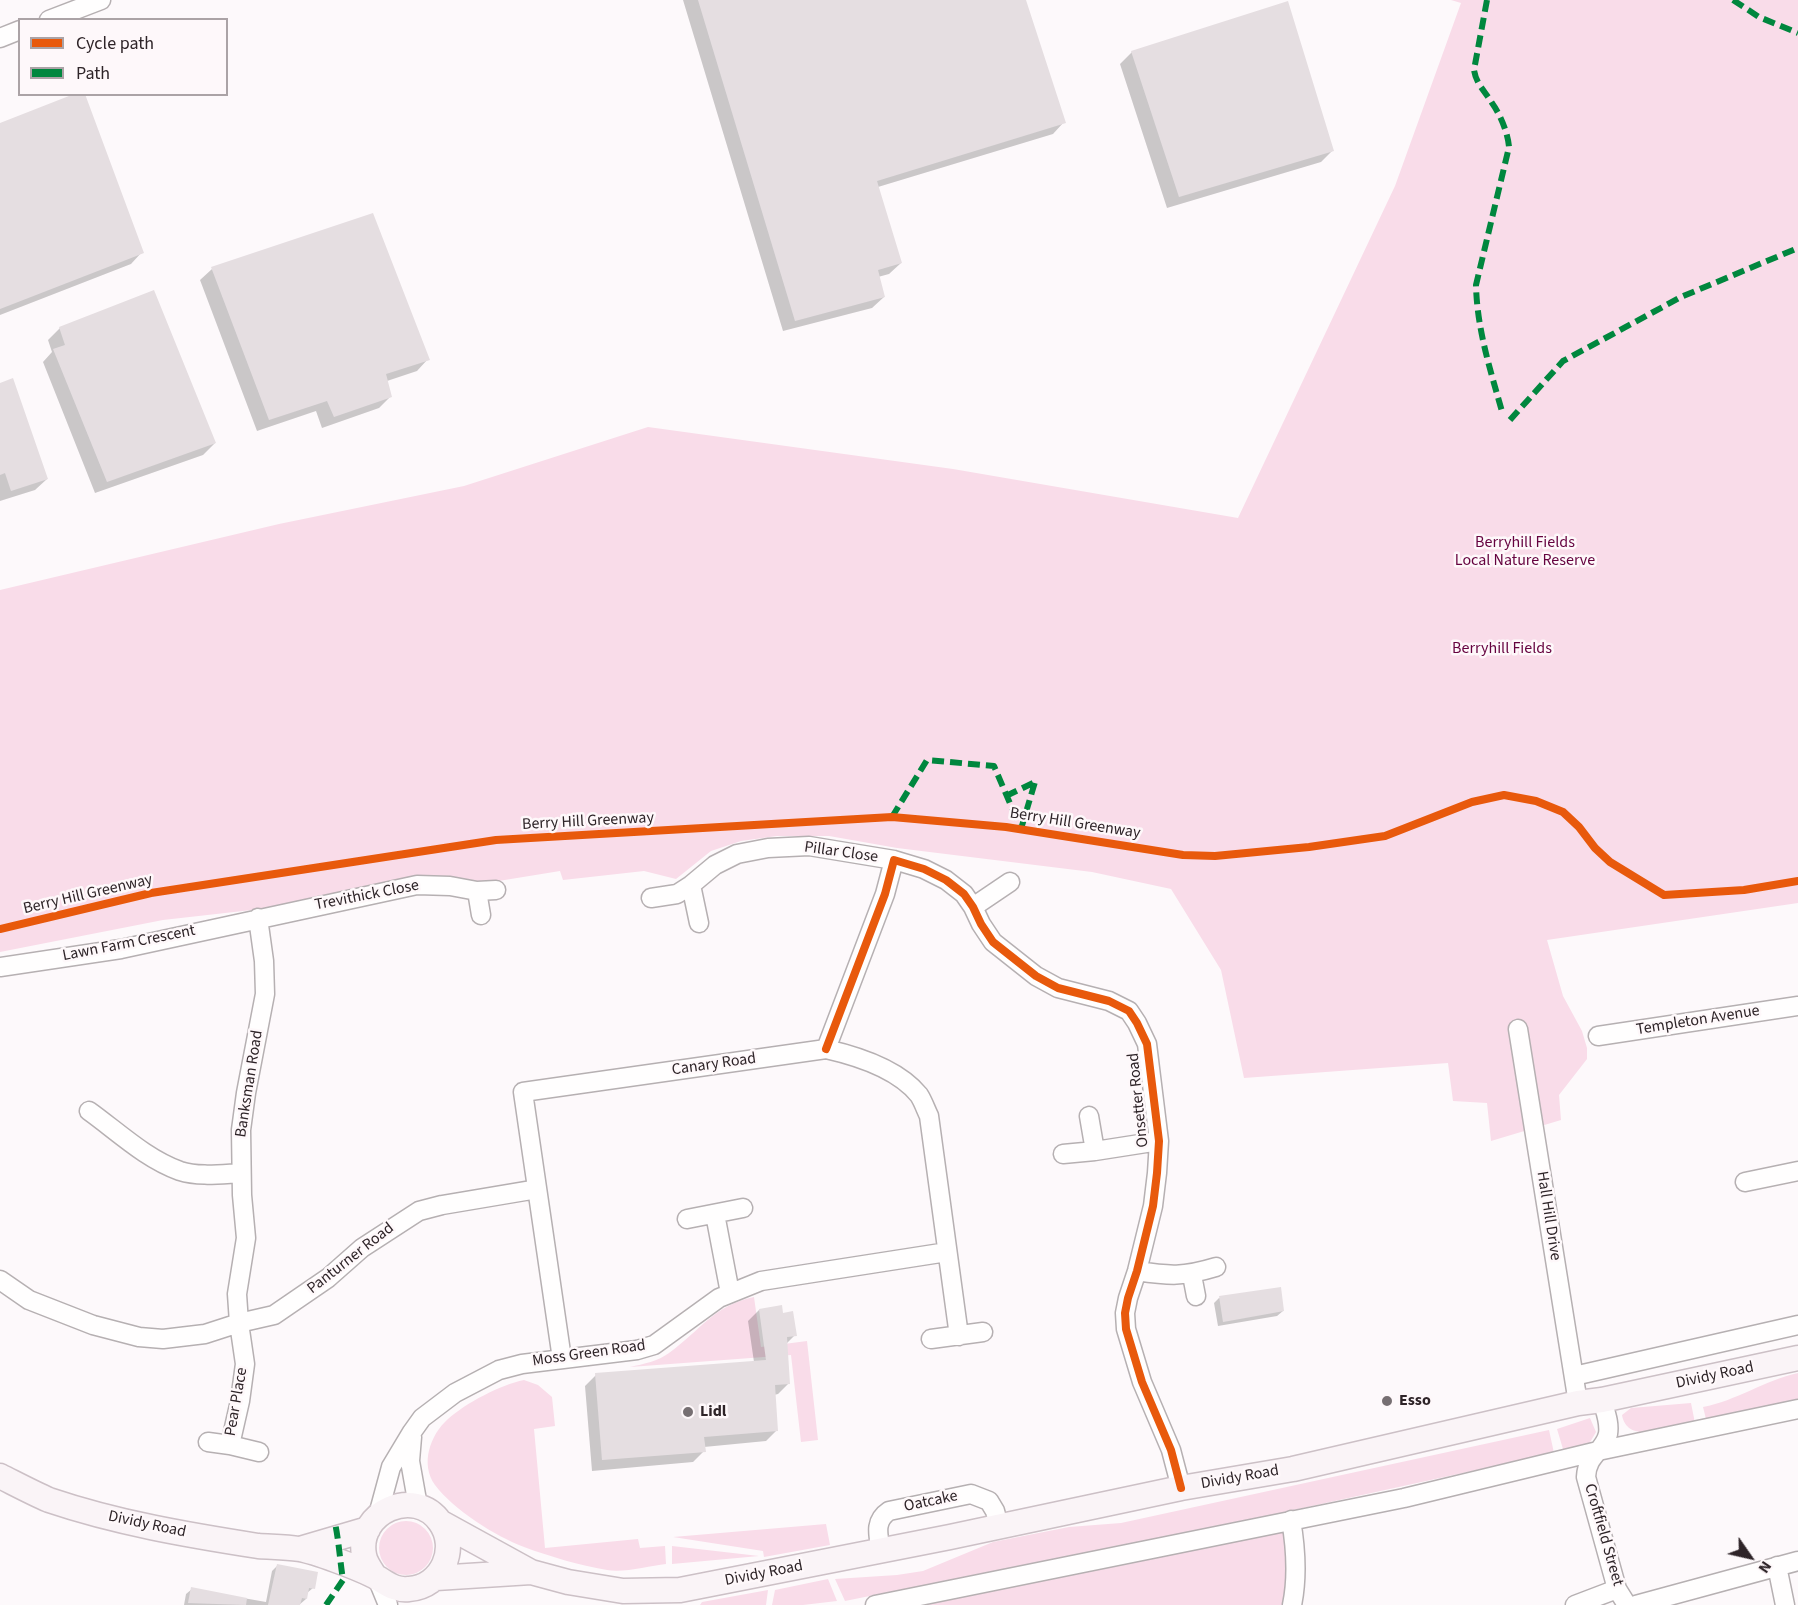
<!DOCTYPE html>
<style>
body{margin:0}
#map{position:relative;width:1798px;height:1605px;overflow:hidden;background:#fdf9fb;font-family:"Source Sans 3",sans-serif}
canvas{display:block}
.legend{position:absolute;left:18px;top:18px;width:210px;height:78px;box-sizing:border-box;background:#fef8fa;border:2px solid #aba3a6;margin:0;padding:8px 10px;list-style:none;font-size:18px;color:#2e2428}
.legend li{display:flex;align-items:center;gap:12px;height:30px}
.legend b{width:30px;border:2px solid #aba3a6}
.north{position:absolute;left:1720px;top:1527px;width:60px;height:60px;-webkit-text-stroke:4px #fef8fa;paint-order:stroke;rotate:124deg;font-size:16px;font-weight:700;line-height:24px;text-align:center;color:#2e2428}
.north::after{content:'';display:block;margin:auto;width:21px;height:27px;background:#2e2428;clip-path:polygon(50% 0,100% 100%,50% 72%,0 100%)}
</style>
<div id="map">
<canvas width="1798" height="1605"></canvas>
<ul class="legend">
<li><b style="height:8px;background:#e8590c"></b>Cycle path</li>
<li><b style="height:8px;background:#00873e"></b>Path</li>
</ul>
<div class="north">N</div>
</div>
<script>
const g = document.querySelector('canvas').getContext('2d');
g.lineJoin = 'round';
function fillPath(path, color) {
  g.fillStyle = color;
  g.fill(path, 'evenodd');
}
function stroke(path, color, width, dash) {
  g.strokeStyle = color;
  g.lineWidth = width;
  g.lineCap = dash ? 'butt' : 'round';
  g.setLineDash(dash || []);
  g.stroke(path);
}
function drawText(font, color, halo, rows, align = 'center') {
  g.font = font + ' "Source Sans 3",sans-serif';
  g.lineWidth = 5;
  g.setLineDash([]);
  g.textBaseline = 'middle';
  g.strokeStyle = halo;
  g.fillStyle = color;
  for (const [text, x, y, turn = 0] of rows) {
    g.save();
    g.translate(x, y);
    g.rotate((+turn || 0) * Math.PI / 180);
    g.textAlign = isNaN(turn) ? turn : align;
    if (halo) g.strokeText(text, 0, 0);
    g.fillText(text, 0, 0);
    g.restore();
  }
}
const green = new Path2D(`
 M 1451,0 L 1798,0 L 1798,903 L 1547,940 L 1563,996 L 1582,1031 L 1587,1048 L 1587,1059 L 1559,1095 L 1561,1120 L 1491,1141 L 1487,1103 L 1453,1101 L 1448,1063 L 1244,1078 L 1221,970 L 1171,889 L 1092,872 L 897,848 L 829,836 L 777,836 L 741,841 L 711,851 L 676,879 L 644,871 L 563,880 L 560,871 L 474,885 L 163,920 L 0,952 L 0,590 L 279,524 L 464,486 L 648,427 L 953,469 L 1238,518 L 1395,186 L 1461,3 Z
 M 754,1297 L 761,1347 L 807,1341 L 818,1440 L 801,1442 L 791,1355 L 630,1367 C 644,1364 658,1361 669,1353 C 701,1330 713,1306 754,1297 Z
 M 1798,1373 L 1798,1404 L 1707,1423 L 1703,1407 C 1736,1401 1765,1380 1798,1373 Z
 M 524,1380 L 538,1385 L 552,1397 L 555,1426 L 534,1429 L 545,1548 L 638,1539 L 640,1548 L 665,1546 L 666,1564 C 649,1566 624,1573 607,1570 C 579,1565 551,1557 524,1547 C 495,1536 454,1510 435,1485 C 420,1464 430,1435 448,1419 C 466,1403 500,1385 524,1380 Z
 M 1691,1403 L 1695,1423 C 1674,1427 1627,1446 1622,1415 L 1631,1408 Z
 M 1590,1418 L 1596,1432 L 1589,1444 L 1563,1449 L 1557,1429 Z
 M 1549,1430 L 1554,1453 L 1280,1513 L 845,1601 L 835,1579 L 897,1575 L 923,1571 L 993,1542 L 1069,1527 L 1121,1523 Z
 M 1291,1520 L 1292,1605 L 875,1605 Z
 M379 1548a27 27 0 1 1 54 0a27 27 0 1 1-54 0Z
 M 826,1524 L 830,1545 L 764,1557 L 763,1551 L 673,1537 Z
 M 672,1546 L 759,1556 L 672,1564 Z
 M 828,1579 L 837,1601 L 803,1605 L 772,1605 L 775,1590 Z
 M 768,1590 L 766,1605 L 700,1605 L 702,1602 Z`);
const shadow = new Path2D(`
 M 683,0 L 1025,0 L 1064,122 L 1053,134 L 878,187 L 901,263 L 889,274 L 878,277 L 884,297 L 872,308 L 783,331 Z
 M 1132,52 L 1333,150 L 1321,162 L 1167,208 L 1120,64 Z
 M 0,125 L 142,252 L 131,264 L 0,315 Z
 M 212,269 L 428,359 L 417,371 L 387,381 L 391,396 L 379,408 L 322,428 L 316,411 L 257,431 L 200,280 Z
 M 60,328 L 215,443 L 203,455 L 95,493 L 43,362 L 52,352 L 48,340 Z
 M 0,385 L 47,479 L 35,490 L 0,501 Z
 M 1219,1298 L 1283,1311 L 1277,1316 L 1218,1326 L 1214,1303 Z
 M 759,1310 L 782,1315 L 795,1335 L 786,1344 L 789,1383 L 778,1394 L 774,1395 L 777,1430 L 766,1441 L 704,1447 L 704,1451 L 693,1462 L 592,1471 L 585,1386 L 596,1375 L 754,1362 L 748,1321 Z
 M 277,1566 L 313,1588 L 307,1593 L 306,1599 L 299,1605 L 184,1605 L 186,1594 L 192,1589 L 266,1602 L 272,1571 Z`);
const building = new Path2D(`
 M 698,0 L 1026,0 L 1066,123 L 877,181 L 902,263 L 878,270 L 885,297 L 795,321 Z
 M 1288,1 L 1334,151 L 1179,197 L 1131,51 Z
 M 74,94 L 85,94 L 144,253 L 0,309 L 0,123 Z
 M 373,213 L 430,360 L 386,374 L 392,397 L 334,417 L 327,401 L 269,420 L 211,267 Z
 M 154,290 L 216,443 L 107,482 L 53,349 L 65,345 L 59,327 Z
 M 13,378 L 48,479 L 11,491 L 5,473 L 0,475 L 0,383 Z
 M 1281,1287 L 1284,1311 L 1223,1322 L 1219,1296 Z
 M 782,1305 L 783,1313 L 793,1311 L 797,1336 L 787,1337 L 790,1384 L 775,1385 L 778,1431 L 704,1437 L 706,1452 L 602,1460 L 595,1373 L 766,1360 L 759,1309 Z
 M 277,1564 L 318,1572 L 315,1589 L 309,1588 L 307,1599 L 302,1598 L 300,1605 L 268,1605 Z
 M 191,1587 L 247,1598 L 246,1605 L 188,1603 Z`);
const minor = new Path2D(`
 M 49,20 L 101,0
 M 0,38 L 20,30
 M 691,885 L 699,923
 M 477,891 L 496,890
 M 651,898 L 677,894 L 691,885 L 715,865 L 737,854 L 768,848 L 809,846 L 894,860
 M 973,907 L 1010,882
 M 258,918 L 264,961 L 265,994 L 246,1093 L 241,1130 L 242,1195 L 246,1238 L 237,1294 L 239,1323 L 245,1364 L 240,1401 L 230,1445 L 259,1452
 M 0,967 L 121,949 L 417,885 L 450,886 L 477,891 L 481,915
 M 1518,1029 L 1578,1403
 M 1598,1036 L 1798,1006
 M 826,1049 L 885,894 L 894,860 L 924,869 L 946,880 L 964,894 L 973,907 L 981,924 L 993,942 L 1036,976 L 1058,988 L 1109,1001 L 1129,1011 L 1137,1023 L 1147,1044 L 1159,1141 L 1157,1173 L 1153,1206 L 1137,1271 L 1128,1298 L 1125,1313 L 1126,1329 L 1142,1382 L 1171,1450 L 1181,1488
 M 89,1111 C 117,1131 146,1159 180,1171 C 199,1177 221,1174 241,1173
 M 1089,1116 L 1095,1151
 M 1063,1154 L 1095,1151 L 1159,1141
 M 1745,1182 L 1798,1171
 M 715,1214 L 730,1293
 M 687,1219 L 743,1208
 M 1137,1271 C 1170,1276 1183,1277 1216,1267
 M 1192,1275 L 1196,1296
 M 0,1280 L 29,1300 L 93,1325 L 139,1337 L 163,1339 L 205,1334 L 239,1323 L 274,1315 L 328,1278 L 362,1248 L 419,1211 L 442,1205 L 537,1189
 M 931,1339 L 983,1332
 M 562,1359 L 523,1092 L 826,1049 C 857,1056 898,1069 919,1095 C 923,1101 926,1110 929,1116 L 959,1336
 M 1574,1376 L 1798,1325
 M 1602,1400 C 1605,1411 1610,1422 1608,1434 C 1604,1452 1587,1454 1586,1477 L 1617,1589 L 1627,1605
 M 412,1437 L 410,1461 L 418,1506
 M 208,1442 L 230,1445
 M 378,1515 L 391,1467 L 412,1432 L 422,1418 L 455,1393 L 499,1370 L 522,1364 L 637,1350 L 654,1345 L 719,1298 L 761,1281 L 947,1252
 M 1291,1520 C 1296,1549 1298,1576 1292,1605
 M 881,1551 C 878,1534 874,1521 889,1511 L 971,1494 L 989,1501 L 995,1511 L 999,1526
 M 1777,1566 L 1785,1605
 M 377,1578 L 388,1605
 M 875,1605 L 1404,1498 L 1598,1451 L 1798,1409
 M 1575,1605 L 1617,1589
 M 1636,1605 L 1798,1561`);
const major = new Path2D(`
 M 0,1476 C 16,1484 33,1493 49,1500 C 117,1523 188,1535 258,1546 C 272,1547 286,1547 299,1549 C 316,1552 356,1567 372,1575 C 385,1581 393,1591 409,1589 C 442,1587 459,1548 440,1522 C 415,1486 356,1512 364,1555 C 365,1562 370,1569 374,1575
 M 440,1522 L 531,1572 L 568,1582 L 623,1591 L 680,1590 L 950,1537 L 1181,1488 L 1293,1469 L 1578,1403 L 1602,1400 L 1798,1358
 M 300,1549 L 368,1529
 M 436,1578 L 531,1572`);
const quiet = new Path2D(`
 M 1487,0 L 1474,70 C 1476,84 1485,91 1492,103 C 1500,114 1508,133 1509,147 L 1476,285 C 1477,330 1491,372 1503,415
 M 1733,0 L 1759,17 L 1798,33
 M 1510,420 L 1563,361 L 1681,297 L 1798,248
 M 1006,796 L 1035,782
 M 892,817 L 927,760 L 994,766 L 1021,829
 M 1021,829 L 1035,782
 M 326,1605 L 343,1580 C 340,1561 339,1542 335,1523`);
const cycleway = new Path2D(`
 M 0,929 L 151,893 L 496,840 L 892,817 L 1006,827 L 1183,855 L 1215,856 L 1309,847 L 1385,836 L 1472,802 L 1504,795 L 1536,801 L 1563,812 L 1579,827 L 1595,848 L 1610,862 L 1664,895 L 1744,890 L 1798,881
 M 826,1049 L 885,894 L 894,860 L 924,869 L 946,880 L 964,894 L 973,907 L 981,924 L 993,942 L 1036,976 L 1058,988 L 1109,1001 L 1129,1011 L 1137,1023 L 1147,1044 L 1159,1141 L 1157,1173 L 1153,1206 L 1137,1271 L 1128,1298 L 1125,1313 L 1126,1329 L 1142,1382 L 1171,1450 L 1181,1488`);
const markers = [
 [1387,1401,6,"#766f72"],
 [688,1412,6,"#766f72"]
];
const parkNames = [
 ["Berryhill Fields",1525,543],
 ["Local Nature Reserve",1525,561],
 ["Berryhill Fields",1502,649]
];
const streetNames = [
 ["Berry Hill Greenway",588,822,-3],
 ["Berry Hill Greenway",1075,824,9],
 ["Pillar Close",841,853,8],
 ["Berry Hill Greenway",88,895,-13],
 ["Trevithick Close",367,896,-11],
 ["Lawn Farm Crescent",129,944,-11],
 ["Templeton Avenue",1698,1021,-9],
 ["Canary Road",714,1065,-8],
 ["Banksman Road",250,1084,-81],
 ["Onsetter Road",1139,1100,-96],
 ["Hall Hill Drive",1548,1216,81],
 ["Panturner Road",351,1259,-38],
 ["Moss Green Road",589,1354,-8],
 ["Dividy Road",1715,1376,-12],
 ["Pear Place",237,1402,-80],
 ["Dividy Road",1240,1478,-10],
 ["Oatcake",931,1502,-12],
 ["Dividy Road",147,1525,12],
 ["Croftfield Street",1603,1535,74],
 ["Dividy Road",764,1574,-11]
];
const poiNames = [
 ["Esso",1399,1401],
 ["Lidl",700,1412]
];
fillPath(green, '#f9dce9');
fillPath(shadow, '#0003');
fillPath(building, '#e5dee1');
stroke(minor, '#b6b0b2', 21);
stroke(major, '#ccc0c6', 27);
stroke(minor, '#fffefe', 18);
stroke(major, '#faf4f7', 24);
stroke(quiet, '#00873e', 6, [12, 6]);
stroke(cycleway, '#e8590c', 8);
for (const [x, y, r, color] of markers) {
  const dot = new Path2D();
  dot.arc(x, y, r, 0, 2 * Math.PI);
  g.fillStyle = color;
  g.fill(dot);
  stroke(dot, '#fef8fa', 2);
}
drawText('16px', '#65023f', '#fef8fa', parkNames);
drawText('16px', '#2e2428', '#fef8fa', streetNames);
drawText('bold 16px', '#2e2428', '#fef8fa', poiNames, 'left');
</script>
